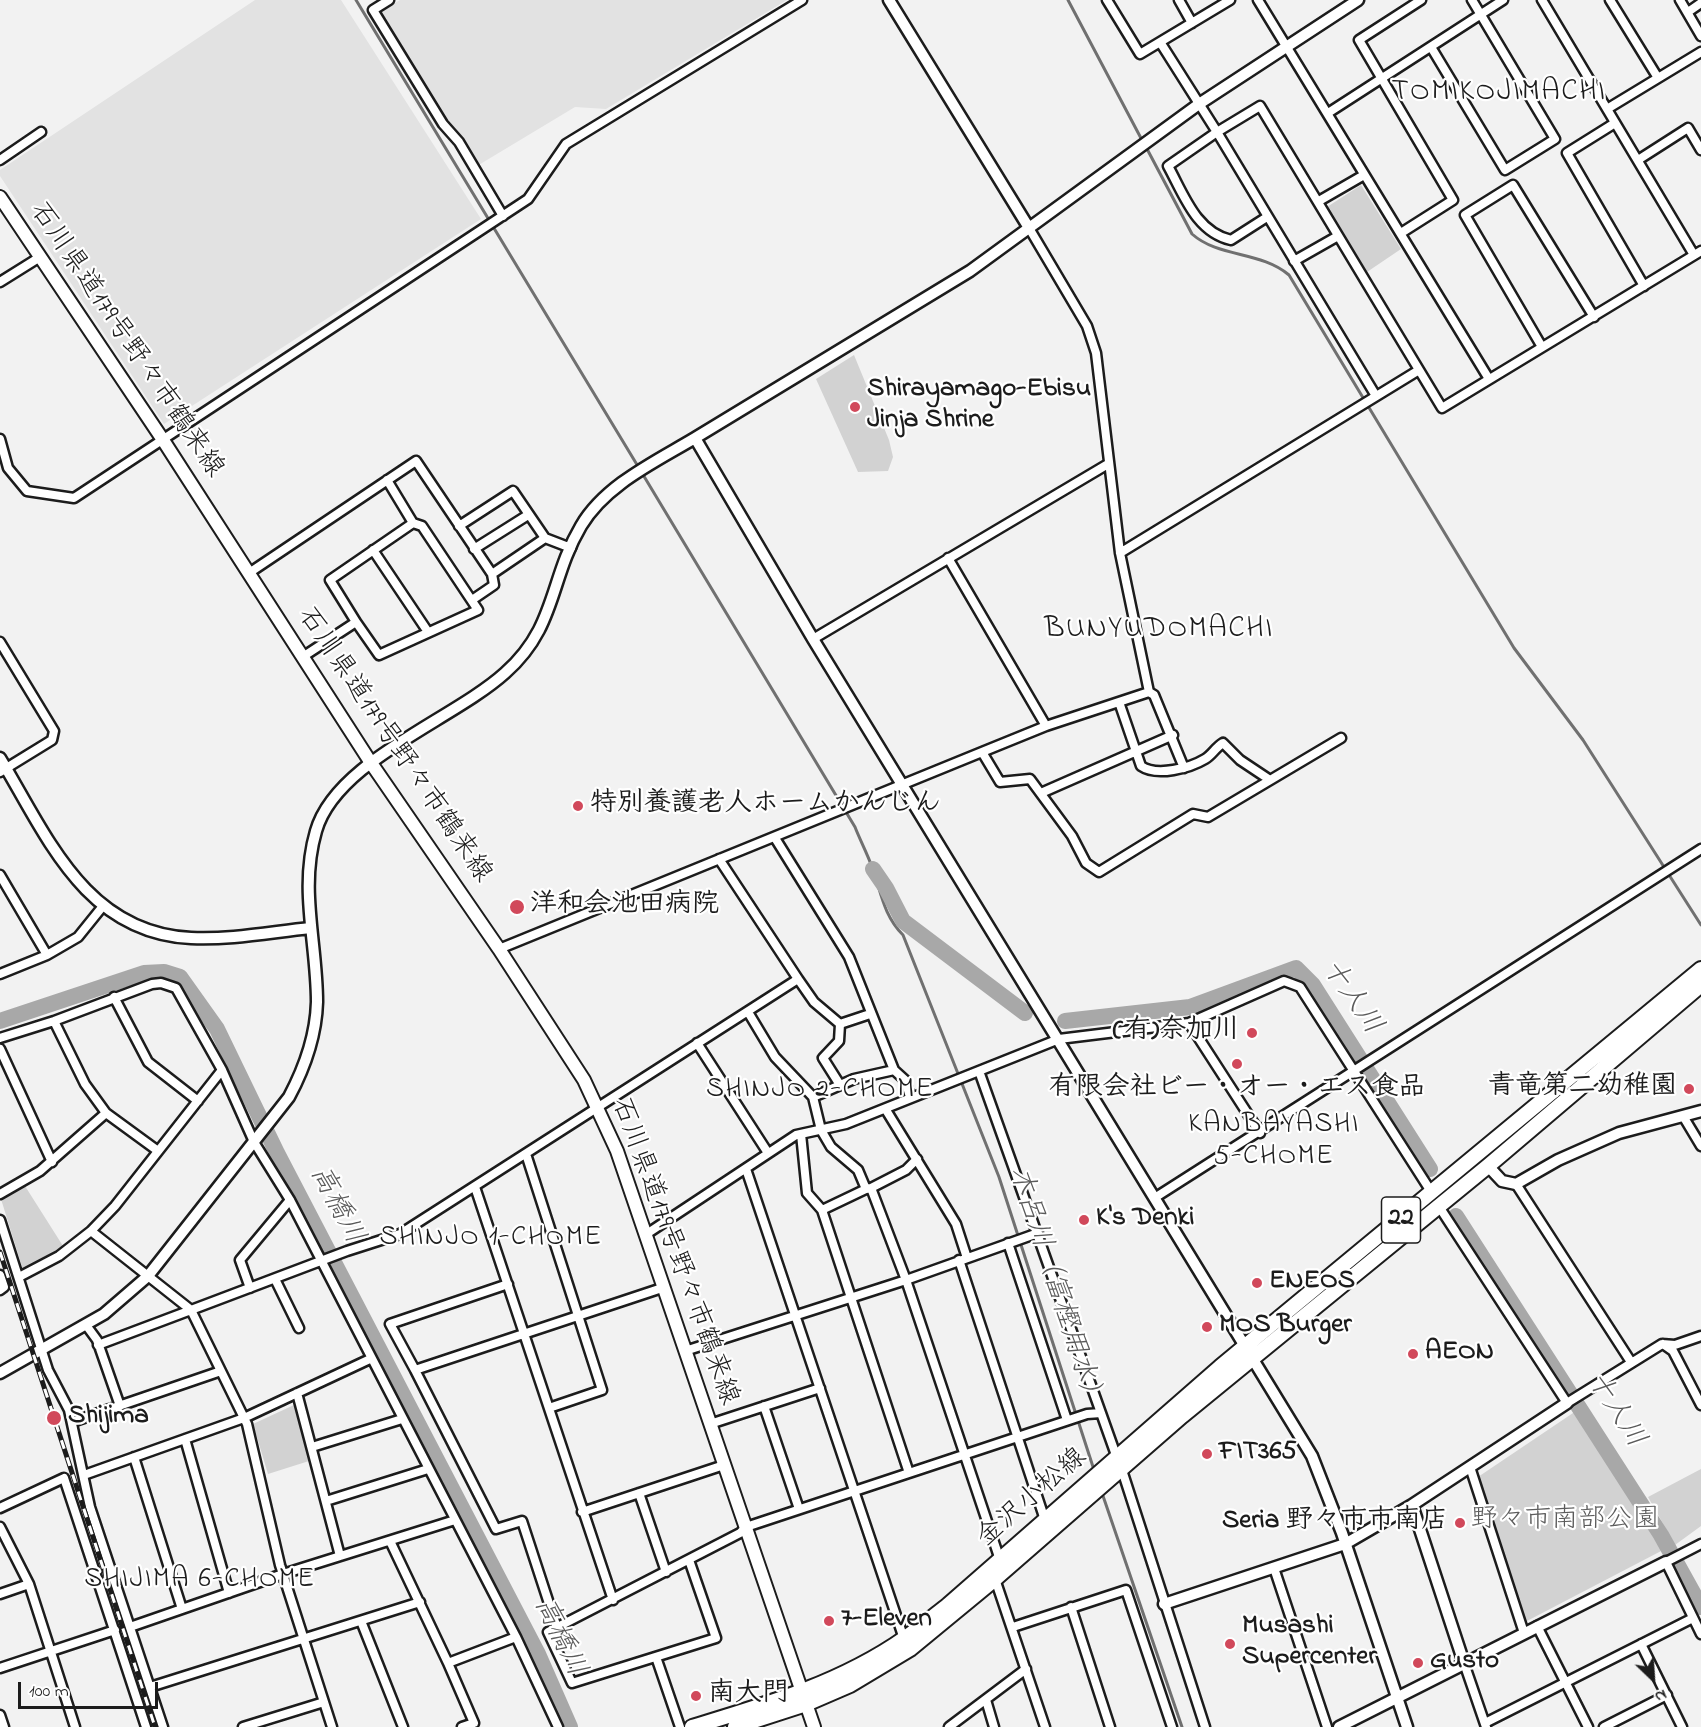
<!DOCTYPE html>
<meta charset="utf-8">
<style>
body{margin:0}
#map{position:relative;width:1701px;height:1727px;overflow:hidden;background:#f2f2f2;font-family:"Indie Flower",sans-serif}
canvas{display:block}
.north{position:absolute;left:1623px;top:1649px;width:60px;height:60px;-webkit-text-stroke:4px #fff;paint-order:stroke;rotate:155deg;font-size:16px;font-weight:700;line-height:24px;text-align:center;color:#1c1c1c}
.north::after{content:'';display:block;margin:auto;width:21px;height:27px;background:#1c1c1c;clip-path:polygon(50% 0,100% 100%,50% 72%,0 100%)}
.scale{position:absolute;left:18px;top:1682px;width:140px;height:27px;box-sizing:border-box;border:3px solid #1c1c1c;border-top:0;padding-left:8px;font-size:18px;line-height:21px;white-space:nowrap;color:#1c1c1c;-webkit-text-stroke:4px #fff;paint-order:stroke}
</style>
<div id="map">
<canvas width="1701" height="1727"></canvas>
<div class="north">N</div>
<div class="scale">100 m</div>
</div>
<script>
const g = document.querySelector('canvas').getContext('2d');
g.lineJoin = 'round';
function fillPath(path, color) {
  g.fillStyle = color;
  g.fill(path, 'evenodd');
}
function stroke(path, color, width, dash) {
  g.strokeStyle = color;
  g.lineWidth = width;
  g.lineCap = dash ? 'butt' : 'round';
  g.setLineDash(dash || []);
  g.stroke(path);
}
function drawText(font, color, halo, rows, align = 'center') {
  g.font = font + ' "Indie Flower","Klee One",sans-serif';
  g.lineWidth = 4.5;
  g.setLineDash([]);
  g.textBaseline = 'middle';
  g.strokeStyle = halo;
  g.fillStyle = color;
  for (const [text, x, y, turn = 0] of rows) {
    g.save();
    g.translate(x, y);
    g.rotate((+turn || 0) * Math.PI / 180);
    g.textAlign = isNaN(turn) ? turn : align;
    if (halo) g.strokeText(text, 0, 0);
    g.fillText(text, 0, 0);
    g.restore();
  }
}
const built = new Path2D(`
 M 255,0 L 341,0 L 481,219 L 164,424 L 0,176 L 0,170 Z
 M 400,0 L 787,0 L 606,109 L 575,107 L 477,166 L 380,12 Z`);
const green = new Path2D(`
 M 1361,185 L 1401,249 L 1367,272 L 1327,207 Z
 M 854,355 L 889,440 L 893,457 L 888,471 L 858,472 L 816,379 Z
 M 25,1186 L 63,1246 L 23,1270 L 1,1199 Z
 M 294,1405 L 309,1461 L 268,1474 L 253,1424 Z
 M 1576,1411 L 1665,1549 L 1525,1622 L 1478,1477 Z
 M 1701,1469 L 1701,1526 L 1675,1545 L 1648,1497 Z`);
const stream = new Path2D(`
 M 356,0 L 639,468
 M 1068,0 L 1143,142
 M 1146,147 L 1192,234 C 1219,258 1261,251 1289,275 L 1514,648 L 1583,740 L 1701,925
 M 642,473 L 855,827 C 860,840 867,853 872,867 C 881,891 883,915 903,935 L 999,1177 L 1095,1473
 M 1102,1493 L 1182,1727`);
const river = new Path2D(`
 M 873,869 L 886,888 L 903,921 L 1025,1013
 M 0,1021 L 144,973 L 164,972 L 180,977 L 217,1029 L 277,1153 L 538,1654 L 570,1727
 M 1065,1021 L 1190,1007 L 1296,968 L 1313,985 L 1430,1169
 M 1456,1216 L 1661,1535 L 1701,1607`);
const minor = new Path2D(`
 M 389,0 L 373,10 L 443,124 L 459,142 L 503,216
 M 1107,0 L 1140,54 L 1160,42
 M 1179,0 L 1192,23
 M 1230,0 L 1160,42 L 1217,132 L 1260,106 L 1442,408 L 1701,251
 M 1258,0 L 1489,379
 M 1542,0 L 1694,255
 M 1610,0 L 1658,78
 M 1680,0 L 1701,36
 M 1688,12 L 1701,3
 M 1431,47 L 1505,170 L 1555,139 L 1472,0
 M 1607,109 L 1701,52
 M 1328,113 L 1503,0
 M 1615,123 L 1567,153 L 1644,286
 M 0,160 L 41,132
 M 1638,160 L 1688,128 L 1701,150
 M 1319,201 L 1364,175
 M 1267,217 L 1231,240 C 1196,232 1184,195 1168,166 L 1217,132 L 1376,396
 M 1401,233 L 1453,200 L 1359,40 L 1421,0
 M 1294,261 L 1338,236
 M 0,282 L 40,257
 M 1542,347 L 1465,215 L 1513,185 L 1594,317
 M 0,439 L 8,468 L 27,491 L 74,498 L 528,199 L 566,144 L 802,0
 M 387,480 L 413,523
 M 459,526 L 513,491 L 545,538 L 571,548
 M 474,549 L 528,515
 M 373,550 L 428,632
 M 1120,553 L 1419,370
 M 948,558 L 1046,726
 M 249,573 L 416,461 L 492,574 L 545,538
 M 472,600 L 494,585 L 492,574
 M 813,639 L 1108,464
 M 0,642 L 54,731 L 52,740 L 0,772
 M 304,656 L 356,622 L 330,580 L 413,523 L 422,526 L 478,610 L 379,655 L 356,622
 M 1149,692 L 1154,695 L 1184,768
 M 1119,702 L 1141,766 C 1157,777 1190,768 1205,759 C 1212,755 1215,748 1223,743 L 1240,760 L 1270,780
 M 982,752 L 1000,782 L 1030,779 L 1072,836 L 1086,863 L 1099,872 L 1193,814 L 1208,817 L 1341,738
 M 1041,793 L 1173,735
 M 775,838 L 849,957 L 894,1070
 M 0,875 L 47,955
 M 499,949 L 982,752 L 1046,726 L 1149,692 L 1120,553 L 1096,353 L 1087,326 L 1029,228
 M 0,974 L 47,955 L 78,937 L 103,906
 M 798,979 L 814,1002 L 840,1024 L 870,1014
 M 114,997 L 148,1062 L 198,1101
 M 748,1012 L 775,1057 L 813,1097 L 821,1130 L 831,1147 L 858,1170 L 866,1189 L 871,1188 L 906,1280 L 1000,1560
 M 54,1021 L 85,1084 L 106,1113 L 158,1151
 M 1189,1023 L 1284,981 L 1300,987 L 1432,1193
 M 0,1038 L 54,1021 L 152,984 L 161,983 L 176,988 L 222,1070 L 115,1206 L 91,1231 L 191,1310 L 347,1251 L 400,1234 L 798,979 L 719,859
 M 697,1043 L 768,1153
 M 0,1049 L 52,1162
 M 222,1070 L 254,1142 L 290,1200 L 516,1637 L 558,1727
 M 979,1071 L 1101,1413
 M 840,1085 L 823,1058 L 839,1041 L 840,1024
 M 813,1097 L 854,1079 L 894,1070 L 905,1080 L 910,1097
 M 886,1110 L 956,1224 L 967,1258
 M 1683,1116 L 1701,1146
 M 801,1134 L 807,1193 L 822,1210 L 909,1473
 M 526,1154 L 602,1390 L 549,1408
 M 746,1169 L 904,1639
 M 1516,1184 L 1631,1362
 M 475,1187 L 613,1600
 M 871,1188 L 906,1170 L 917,1159
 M 0,1194 L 40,1171 L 106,1113
 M 1156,1197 L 1701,849
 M 1438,1205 L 1567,1403 L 1662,1344 L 1675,1345 L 1701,1336
 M 822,1210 L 866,1189
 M 0,1220 L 48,1370 L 69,1410 L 90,1507 L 163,1727
 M 645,1235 L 796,1135 L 846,1124 L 1059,1039 L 1189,1023 L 1260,1133
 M 1008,1243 L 1067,1420
 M 959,1260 L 1045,1520
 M 0,1275 L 4,1287 L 0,1290
 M 19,1277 L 59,1256 L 91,1231
 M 275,1279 L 299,1328
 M 250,1288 L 240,1260 L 290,1200
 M 86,1325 L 97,1340 L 120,1406
 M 1663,1344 L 1673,1351 L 1701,1405
 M 98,1345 L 191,1310 L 247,1424 L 280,1565 L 332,1727
 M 685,1351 L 906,1280 L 1038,1233
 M 415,1370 L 390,1324 L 508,1284
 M 297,1393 L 340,1556
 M 764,1406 L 799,1509
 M 72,1422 L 221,1371
 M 710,1424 L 820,1388
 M 185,1439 L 229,1593
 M 312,1447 L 402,1419
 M 134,1457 L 182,1609
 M 1121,1467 L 1205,1727
 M 1470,1467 L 1524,1633
 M 84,1475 L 244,1418 L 370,1359
 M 639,1493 L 666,1572
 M 326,1501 L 428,1469
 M 0,1508 L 64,1478 L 146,1727
 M 582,1512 L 724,1465
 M 0,1527 L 29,1584 L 75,1727
 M 390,1541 L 448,1663
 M 1701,1544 L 1666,1562 L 1701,1634
 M 689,1560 L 716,1638 L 572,1683 L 548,1632 L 740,1533 L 746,1527 L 1087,1414 L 1101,1413 L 1117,1458
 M 1274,1568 L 1327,1727
 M 995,1579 L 1045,1727
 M 0,1594 L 29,1584
 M 1071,1607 L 1110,1727
 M 361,1621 L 403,1727
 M 1537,1626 L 1588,1727
 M 130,1627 L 283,1574 L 455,1520
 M 1013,1627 L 1126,1590 L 1172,1727
 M 557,1628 L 522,1521 L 496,1529 L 415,1370 L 662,1288
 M 1641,1644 L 1682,1727
 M 656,1657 L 680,1727
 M 1464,1663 L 1486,1727
 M 0,1668 L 115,1630
 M 150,1687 L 420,1602
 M 986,1700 L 994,1727
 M 0,1715 L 4,1727
 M 1485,1723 L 1693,1618
 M 243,1727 L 324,1702
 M 462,1727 L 474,1723 L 448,1663 L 516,1637
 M 949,1727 L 1026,1669
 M 1604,1727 L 1667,1695`);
const tertiary = new Path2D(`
 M 889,0 L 1029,228
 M 1358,0 L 1199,104 L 970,271 L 695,438 L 813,639 L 1312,1456 L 1342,1533 L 1407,1727
 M 0,758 C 47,836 85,933 191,938 C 230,940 271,932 310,928
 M 1488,1166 L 1502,1181 L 1516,1184 L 1558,1160 L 1619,1133 L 1701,1111
 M 0,1373 L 104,1314 L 148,1276 L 289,1097 C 305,1067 316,1037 317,1002 C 317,943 299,889 316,831 C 336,761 453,720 505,673 C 557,627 549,580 581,526 C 605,485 655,462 695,438
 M 1164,1604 L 1345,1544 L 1412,1505
 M 1464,1663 L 1412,1505 L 1567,1403
 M 1339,1727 L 1666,1562`);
const secondary = new Path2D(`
 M 0,197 L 163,440 L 371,763 L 499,949 L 584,1080 L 617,1151 L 814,1727`);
const primary = new Path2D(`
 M 692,1727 C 765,1705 841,1683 905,1638 C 920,1628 934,1616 948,1605 L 1220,1367 L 1701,969
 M 735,1727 L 806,1704 L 850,1685 L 910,1649 L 995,1579 L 1182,1416 L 1488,1166 L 1701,985`);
const rail = new Path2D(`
 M 0,1252 L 155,1727`);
const markers = [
 [855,407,6,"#d1495b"],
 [578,806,6,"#d1495b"],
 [517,907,8,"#d1495b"],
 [1252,1033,6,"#d1495b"],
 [1237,1064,6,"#d1495b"],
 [1689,1089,6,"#d1495b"],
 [1084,1220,6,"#d1495b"],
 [1257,1283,6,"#d1495b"],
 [1207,1327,6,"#d1495b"],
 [1413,1354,6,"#d1495b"],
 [54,1418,8,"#d1495b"],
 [1207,1454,6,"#d1495b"],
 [1460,1523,6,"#d1495b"],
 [829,1621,6,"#d1495b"],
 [1230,1644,6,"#d1495b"],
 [1418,1663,6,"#d1495b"],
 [696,1696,6,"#d1495b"]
];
const shields = [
 [1401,1220,39]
];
const shieldNames = [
 ["22",1401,1220]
];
const streetNames = [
 ["石川県道179号野々市鶴来線",125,341,56],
 ["石川県道179号野々市鶴来線",393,746,56],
 ["石川県道179号野々市鶴来線",673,1252,70],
 ["金沢小松線",1033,1499,-41]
];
const poiNames = [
 ["Shirayamago-Ebisu",867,391],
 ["Jinja Shrine",867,422],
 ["特別養護老人ホームかんじん",590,806],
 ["洋和会池田病院",530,907],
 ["(有)奈加川",1240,1033,"right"],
 ["青竜第二幼稚園",1677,1089,"right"],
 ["有限会社ビー・オー・エス食品",1237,1090,"center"],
 ["K's Denki",1096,1220],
 ["ENEOS",1269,1283],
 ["MOS Burger",1219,1327],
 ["AEON",1425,1354],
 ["Shijima",68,1418],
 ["FIT365",1219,1454],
 ["Seria 野々市市南店",1448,1523,"right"],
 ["7-Eleven",841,1621],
 ["Musashi",1242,1628],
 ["Supercenter",1242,1659],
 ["Gusto",1430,1663],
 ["南大門",708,1696]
];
const parkNames = [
 ["野々市南部公園",1565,1522]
];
const waterNames = [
 ["十人川",1350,998,55],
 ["高橋川",335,1206,62],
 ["木呂川（富樫用水）",1054,1288,72],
 ["十人川",1614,1411,57],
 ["高橋川",558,1638,64]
];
const neighbourhoodNames = [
 ["SHINJO 2-CHOME",820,1091],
 ["KANBAYASHI",1274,1126],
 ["5-CHOME",1274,1158],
 ["SHINJO 1-CHOME",491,1239],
 ["SHIJIMA 6-CHOME",200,1581]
];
const quarterNames = [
 ["TOMIKOJIMACHI",1499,94],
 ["BUNYUDOMACHI",1159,631]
];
fillPath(built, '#e2e2e2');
fillPath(green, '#d2d2d2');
stroke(stream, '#707070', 3);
stroke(river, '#a8a8a8', 16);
stroke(minor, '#1c1c1c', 13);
stroke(tertiary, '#1c1c1c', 15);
stroke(secondary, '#1c1c1c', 16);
stroke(primary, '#1c1c1c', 18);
stroke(minor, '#fff', 8);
stroke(tertiary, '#fff', 10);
stroke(secondary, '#fff', 12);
stroke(primary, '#fff', 14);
stroke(rail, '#1c1c1c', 5);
stroke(rail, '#fff', 3, [9]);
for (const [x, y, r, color] of markers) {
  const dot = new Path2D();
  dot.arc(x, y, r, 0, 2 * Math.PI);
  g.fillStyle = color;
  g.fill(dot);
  stroke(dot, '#fff', 2);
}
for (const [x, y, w] of shields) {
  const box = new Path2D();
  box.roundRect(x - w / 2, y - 23, w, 46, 4.5);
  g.fillStyle = '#fff';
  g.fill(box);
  stroke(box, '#1c1c1c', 1.5);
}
drawText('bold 26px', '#1c1c1c', null, shieldNames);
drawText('27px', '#1c1c1c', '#fff', streetNames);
drawText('bold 27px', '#1c1c1c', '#fff', poiNames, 'left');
drawText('27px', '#5c5c5c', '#fff', parkNames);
drawText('italic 28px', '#5b5b5b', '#fff', waterNames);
g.letterSpacing = '1.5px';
drawText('28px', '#1c1c1c', '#fff', neighbourhoodNames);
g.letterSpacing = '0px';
g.letterSpacing = '1.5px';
drawText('30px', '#1c1c1c', '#fff', quarterNames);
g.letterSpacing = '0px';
</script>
